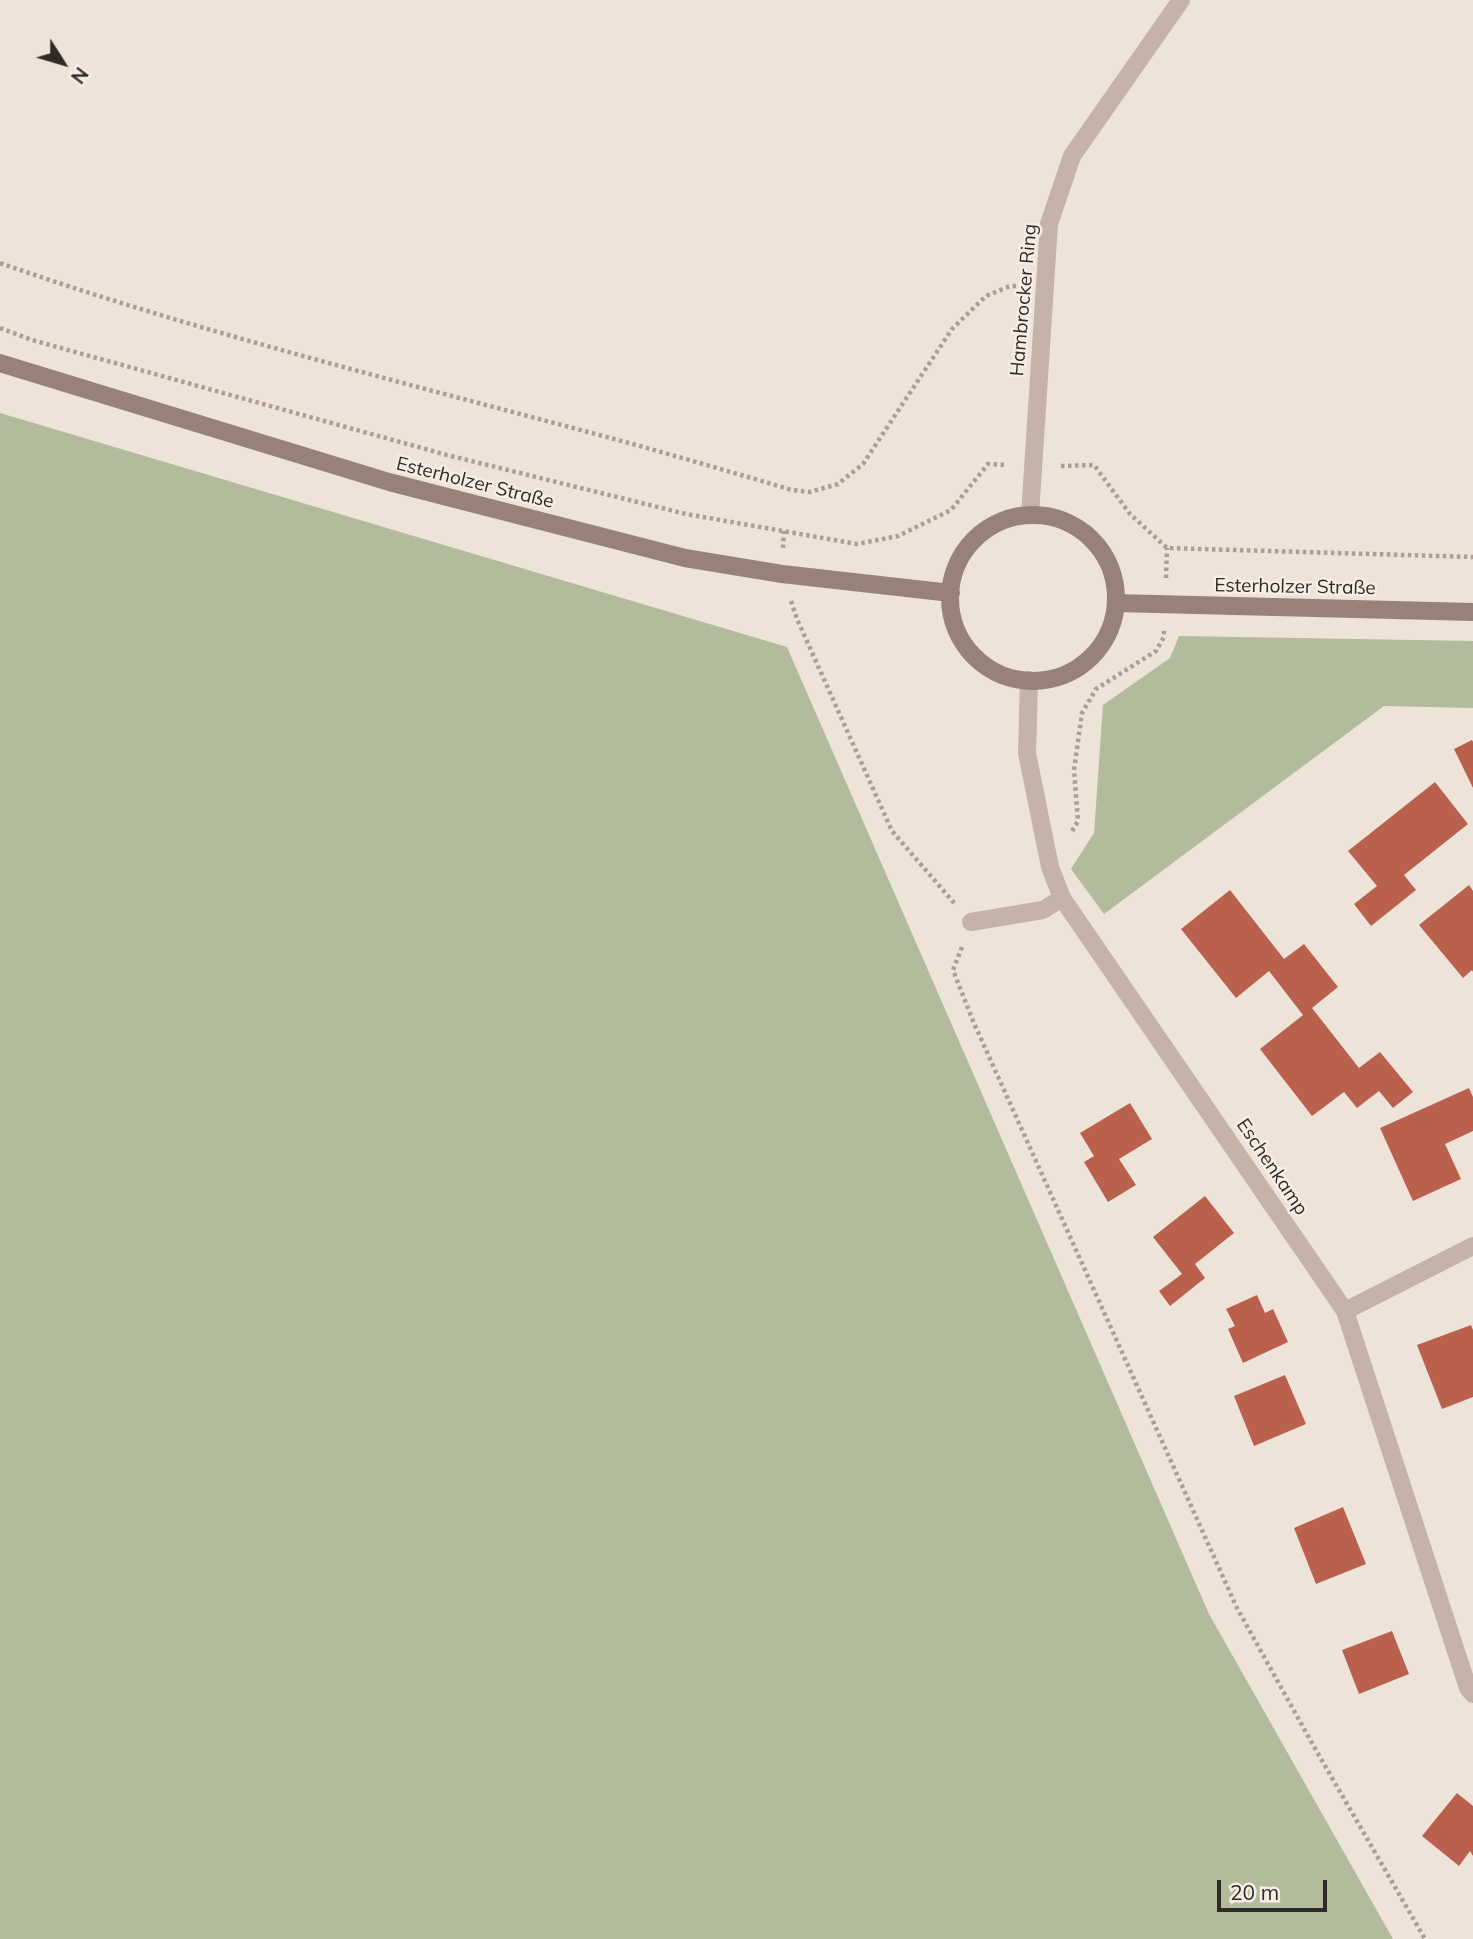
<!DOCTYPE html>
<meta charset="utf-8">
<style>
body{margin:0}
#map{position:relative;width:1473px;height:1939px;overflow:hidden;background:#eee3d9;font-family:Mulish,sans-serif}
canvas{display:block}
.north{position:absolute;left:28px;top:28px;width:70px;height:70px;-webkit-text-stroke:5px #f6ede4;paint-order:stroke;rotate:127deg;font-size:19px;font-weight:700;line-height:28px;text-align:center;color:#312926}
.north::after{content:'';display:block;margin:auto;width:24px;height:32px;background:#312926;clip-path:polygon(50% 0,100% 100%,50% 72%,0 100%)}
.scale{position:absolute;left:1217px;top:1880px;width:110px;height:32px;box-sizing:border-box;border:4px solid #312926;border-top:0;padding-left:9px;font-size:21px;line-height:24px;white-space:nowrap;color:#312926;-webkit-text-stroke:5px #f6ede4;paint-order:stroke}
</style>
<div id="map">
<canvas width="1473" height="1939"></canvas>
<div class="north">N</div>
<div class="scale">20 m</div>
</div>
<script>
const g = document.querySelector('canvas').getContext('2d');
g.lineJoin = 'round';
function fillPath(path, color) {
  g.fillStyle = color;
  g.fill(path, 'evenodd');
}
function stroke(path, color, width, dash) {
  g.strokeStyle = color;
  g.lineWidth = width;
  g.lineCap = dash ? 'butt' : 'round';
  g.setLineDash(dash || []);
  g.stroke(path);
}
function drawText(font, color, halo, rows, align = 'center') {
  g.font = font + ' Mulish,sans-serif';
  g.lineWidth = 5;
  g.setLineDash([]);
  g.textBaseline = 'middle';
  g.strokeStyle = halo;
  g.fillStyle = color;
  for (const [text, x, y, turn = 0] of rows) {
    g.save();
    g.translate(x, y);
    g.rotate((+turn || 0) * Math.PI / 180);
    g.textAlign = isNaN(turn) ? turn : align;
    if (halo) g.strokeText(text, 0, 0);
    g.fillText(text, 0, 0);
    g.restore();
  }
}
const green = new Path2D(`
 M 0,413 L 787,647 L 1209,1614 L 1393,1939 L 0,1939 Z
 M 1179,636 L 1473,641 L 1473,708 L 1384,706 L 1104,914 L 1071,869 L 1094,833 L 1103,705 L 1170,658 Z`);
const building = new Path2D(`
 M 1472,740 L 1473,742 L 1473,788 L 1454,749 Z
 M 1435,782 L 1468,824 L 1404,875 L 1416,890 L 1371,926 L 1354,904 L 1377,886 L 1348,851 Z
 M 1469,885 L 1473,891 L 1473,972 L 1472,970 L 1463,978 L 1419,925 Z
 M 1230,890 L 1284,959 L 1304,944 L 1338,987 L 1312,1008 L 1359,1068 L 1380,1052 L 1413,1092 L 1393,1108 L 1379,1091 L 1357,1108 L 1344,1092 L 1312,1116 L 1260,1049 L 1303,1015 L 1269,971 L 1236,998 L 1181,929 Z
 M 1469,1088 L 1473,1097 L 1473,1131 L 1445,1144 L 1461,1179 L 1413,1201 L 1380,1128 Z
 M 1130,1103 L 1152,1139 L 1119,1159 L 1136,1185 L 1108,1202 L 1084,1162 L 1094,1156 L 1080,1133 Z
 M 1205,1196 L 1234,1233 L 1195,1264 L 1205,1278 L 1170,1306 L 1159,1291 L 1182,1274 L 1153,1237 Z
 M 1257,1295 L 1265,1313 L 1273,1309 L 1288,1342 L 1243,1363 L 1228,1329 L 1235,1326 L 1226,1309 Z
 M 1471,1325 L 1473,1330 L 1473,1397 L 1442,1409 L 1417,1345 Z
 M 1285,1375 L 1306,1424 L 1254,1446 L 1234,1396 Z
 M 1343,1507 L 1366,1564 L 1316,1584 L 1294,1528 Z
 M 1392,1631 L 1409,1674 L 1359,1694 L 1342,1650 Z
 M 1457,1793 L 1473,1806 L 1473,1856 L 1470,1851 L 1459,1866 L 1422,1836 Z`);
const path = new Path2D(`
 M 0,263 C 206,335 418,386 629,443 C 683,458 738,474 792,490 L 810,492 L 838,484 L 863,464 L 952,329 L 986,296 L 1010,286 L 1019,286
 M 0,328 L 32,340 L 447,455 L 686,514 L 857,544 L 898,536 L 951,510 L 988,464 L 1007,465
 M 1061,466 L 1094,465 L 1130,514 L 1167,548 L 1473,557
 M 783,548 L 784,531
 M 1166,578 L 1167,548
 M 791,601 L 797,619 L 892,831 L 955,904
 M 1072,831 L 1078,821 L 1074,770 L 1082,713 L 1096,689 L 1156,651 L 1164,637 L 1164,629
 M 962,947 L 953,970 L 973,1021 L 1237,1608 L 1313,1745 L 1425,1939`);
const lane = new Path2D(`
 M 971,922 L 1043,910 L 1062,898`);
const street = new Path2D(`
 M 1030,515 L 1049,224 L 1072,156 L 1181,0
 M 1029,680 L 1027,753 L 1050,867 L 1062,898 L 1345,1311 L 1468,1688 L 1473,1694
 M 1345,1311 L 1473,1246`);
const secondary = new Path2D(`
 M 0,363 L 389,482 L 685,558 L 782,574 L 951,593
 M950 598a83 83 0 1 1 166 0a83 83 0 1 1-166 0Z
 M 1116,603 L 1473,612`);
const streetNames = [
 ["Hambrocker Ring",1024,300,-85],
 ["Esterholzer Straße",475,483,14],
 ["Esterholzer Straße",1295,587,1],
 ["Eschenkamp",1272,1167,56]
];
fillPath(green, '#b2bb9b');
fillPath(building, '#b9614c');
stroke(path, '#b09d91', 4.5, [3.5, 3.5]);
stroke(lane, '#c4b3a6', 18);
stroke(street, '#c4b3a6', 18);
stroke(secondary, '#988278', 18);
drawText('19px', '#312926', '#f6ede4', streetNames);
</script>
